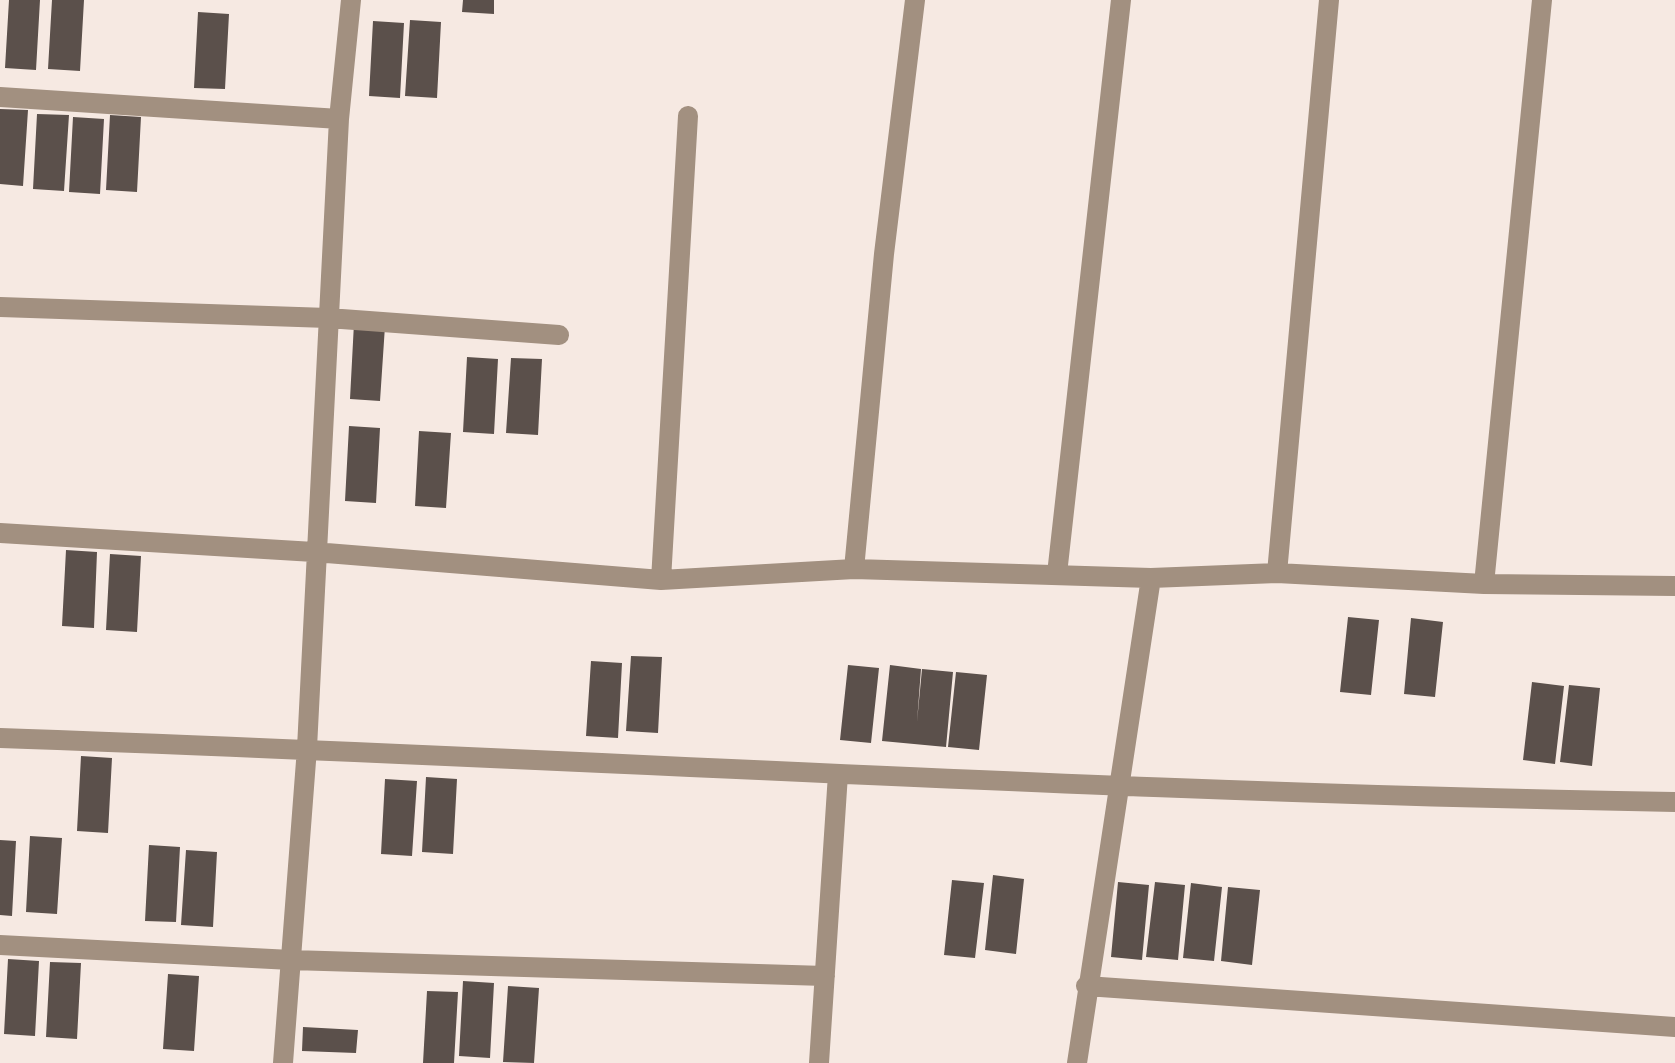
<!DOCTYPE html>
<style>
body{margin:0}
canvas{display:block;background:#f6e9e2}
</style>
<canvas width="1675" height="1063"></canvas>
<script>
const g = document.querySelector('canvas').getContext('2d');
g.lineJoin = 'round';
function fillPath(path, color) {
  g.fillStyle = color;
  g.fill(path, 'evenodd');
}
function stroke(path, color, width, dash) {
  g.strokeStyle = color;
  g.lineWidth = width;
  g.lineCap = dash ? 'butt' : 'round';
  g.setLineDash(dash || []);
  g.stroke(path);
}
const building = new Path2D(`
 M 9,0 L 40,0 L 36,70 L 5,68 Z
 M 52,0 L 84,0 L 80,71 L 48,69 Z
 M 463,0 L 494,0 L 494,14 L 462,12 Z
 M 198,12 L 229,14 L 225,89 L 194,88 Z
 M 410,20 L 441,22 L 437,98 L 405,96 Z
 M 373,21 L 404,23 L 400,98 L 369,96 Z
 M 0,109 L 28,110 L 23,186 L 0,184 Z
 M 37,114 L 69,115 L 64,191 L 33,189 Z
 M 110,115 L 141,117 L 137,192 L 106,190 Z
 M 73,117 L 104,119 L 100,194 L 69,192 Z
 M 354,323 L 385,326 L 380,401 L 350,399 Z
 M 467,357 L 498,359 L 494,434 L 463,432 Z
 M 511,358 L 542,359 L 538,435 L 506,433 Z
 M 349,426 L 380,428 L 376,503 L 345,501 Z
 M 419,431 L 451,433 L 446,508 L 415,506 Z
 M 66,550 L 97,552 L 94,628 L 62,626 Z
 M 110,554 L 141,556 L 137,632 L 106,630 Z
 M 1348,617 L 1379,620 L 1371,695 L 1340,692 Z
 M 1411,618 L 1443,622 L 1435,697 L 1404,694 Z
 M 631,656 L 662,657 L 658,733 L 626,731 Z
 M 591,661 L 622,663 L 618,738 L 586,736 Z
 M 848,665 L 879,668 L 871,743 L 840,740 Z
 M 890,665 L 921,669 L 917,722 L 922,669 L 953,672 L 946,747 L 882,741 Z
 M 956,672 L 987,675 L 979,750 L 948,747 Z
 M 1532,682 L 1564,686 L 1555,764 L 1523,760 Z
 M 1569,685 L 1600,688 L 1592,766 L 1560,762 Z
 M 81,756 L 112,758 L 108,833 L 77,831 Z
 M 426,777 L 457,779 L 453,854 L 422,852 Z
 M 385,779 L 417,781 L 412,856 L 381,854 Z
 M 30,836 L 62,838 L 57,914 L 26,912 Z
 M 0,840 L 16,841 L 12,916 L 0,915 Z
 M 149,845 L 180,847 L 176,922 L 145,921 Z
 M 186,850 L 217,852 L 213,927 L 181,925 Z
 M 993,875 L 1024,879 L 1016,954 L 985,950 Z
 M 952,880 L 984,883 L 975,958 L 944,955 Z
 M 1118,882 L 1149,885 L 1142,960 L 1111,957 Z
 M 1155,882 L 1185,885 L 1178,960 L 1146,957 Z
 M 1191,883 L 1222,887 L 1214,961 L 1183,958 Z
 M 1228,887 L 1260,890 L 1252,965 L 1221,961 Z
 M 8,959 L 39,961 L 35,1036 L 4,1034 Z
 M 50,962 L 81,963 L 77,1039 L 46,1037 Z
 M 168,974 L 199,976 L 194,1051 L 163,1049 Z
 M 463,981 L 494,983 L 490,1058 L 459,1056 Z
 M 508,986 L 539,988 L 534,1063 L 503,1062 Z
 M 427,991 L 458,992 L 454,1063 L 423,1063 Z
 M 303,1027 L 358,1030 L 356,1053 L 302,1051 Z`);
const minor = new Path2D(`
 M 0,97 L 339,119
 M 0,307 L 328,318 L 559,335
 M 0,533 L 314,552 L 661,580 L 854,569 L 1151,578 L 1277,573 L 1484,584 L 1675,586
 M 854,569 L 884,254 L 915,0
 M 1277,573 L 1329,0
 M 1057,574 L 1121,0
 M 661,580 L 688,116
 M 1484,584 L 1542,0
 M 0,738 C 559,757 1116,793 1675,802
 M 0,945 L 291,960 L 825,976
 M 1086,986 L 1675,1027
 M 283,1063 L 307,748 L 339,119 L 351,0
 M 819,1063 L 838,774
 M 1077,1063 L 1151,578`);
fillPath(building, '#5b504b');
stroke(minor, '#a29080', 20);
</script>
